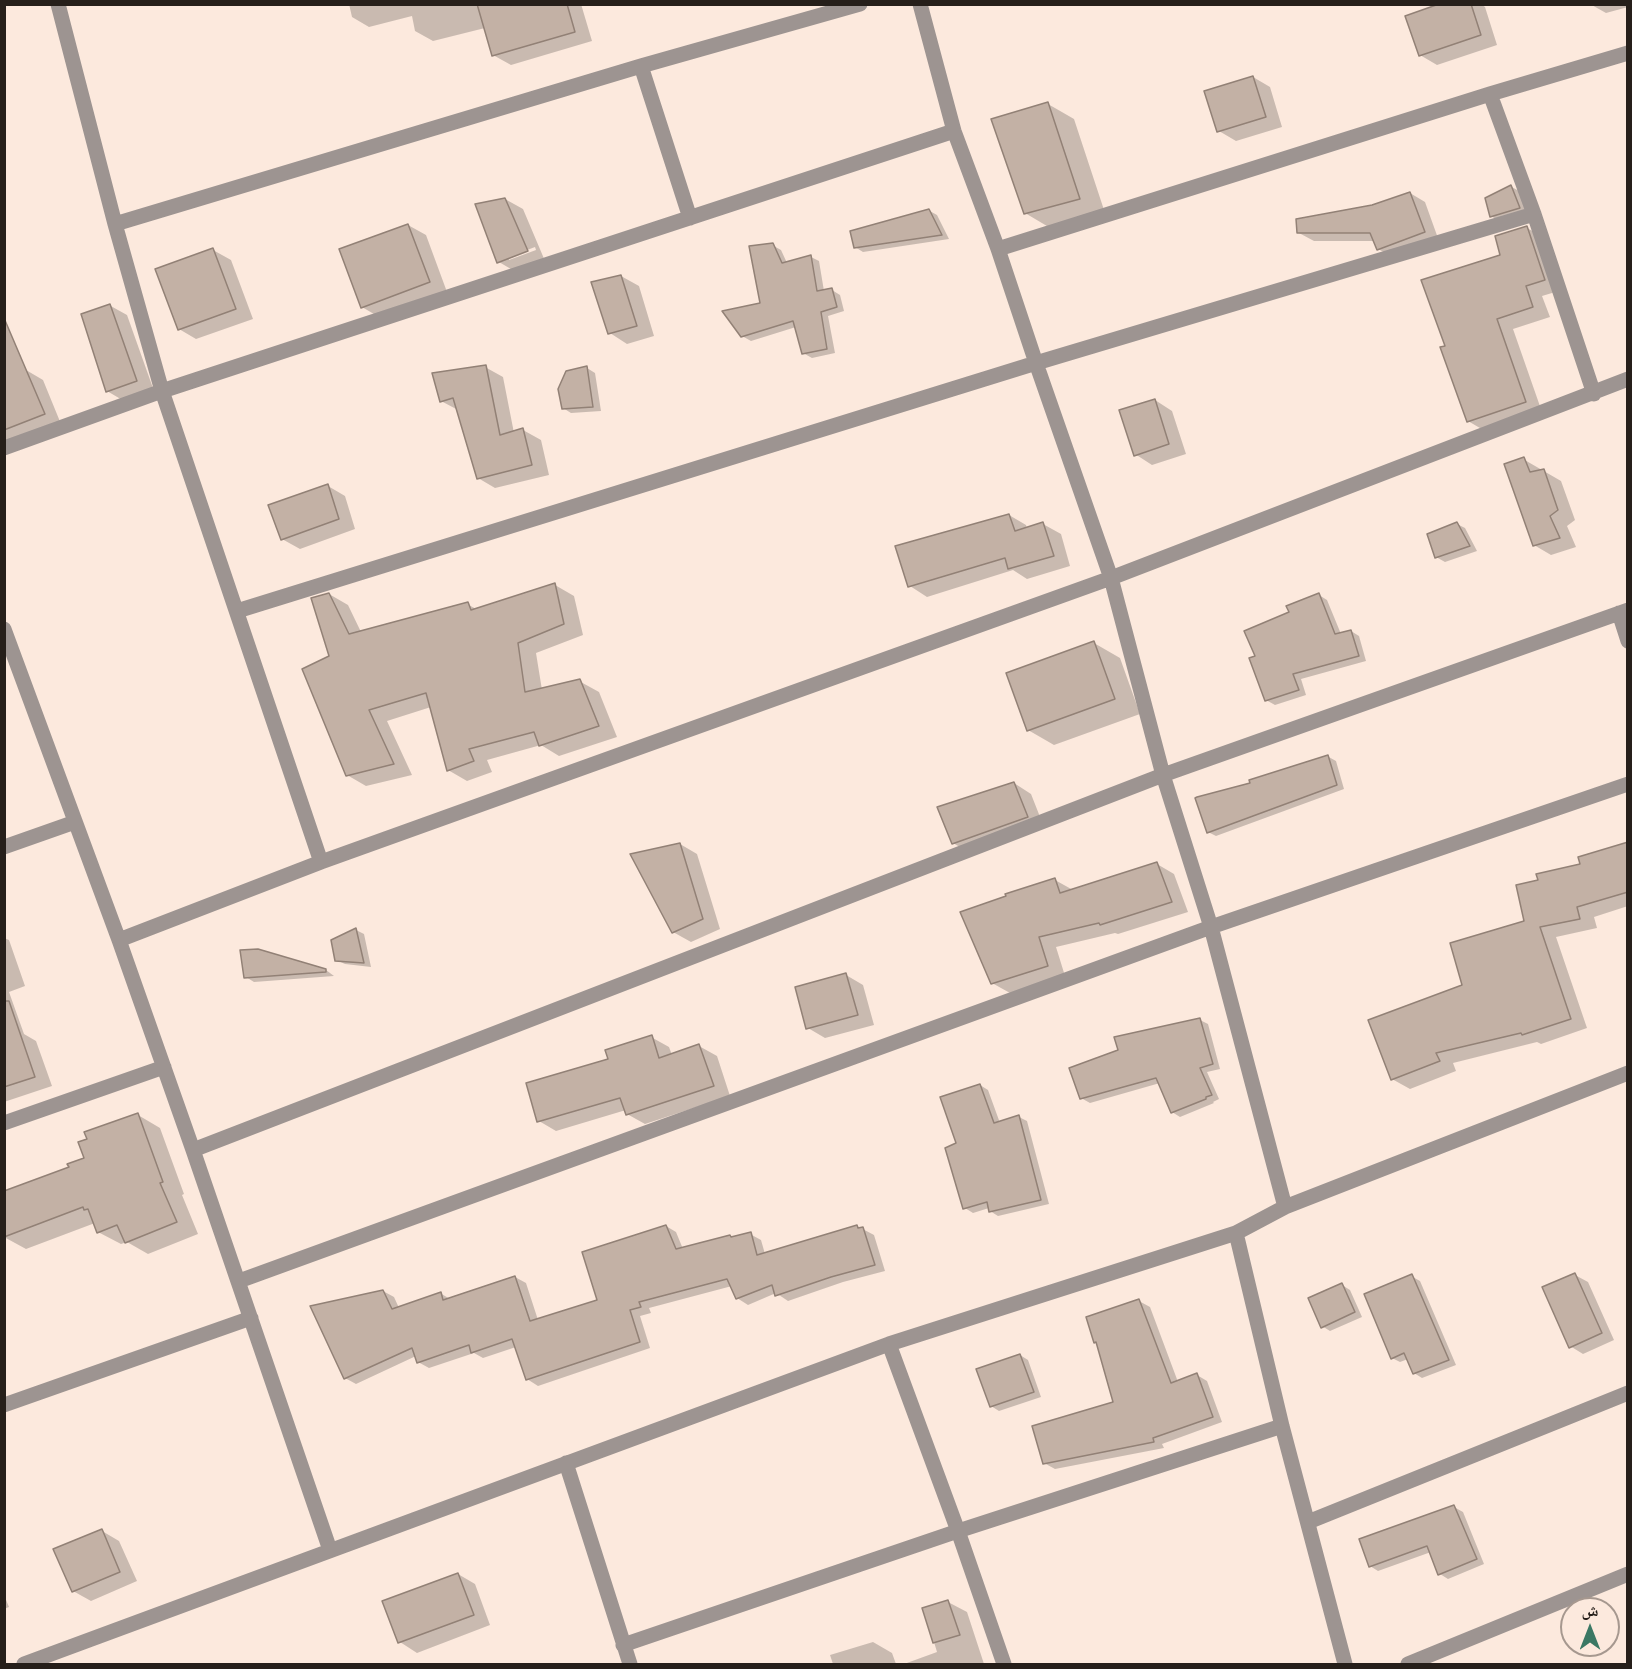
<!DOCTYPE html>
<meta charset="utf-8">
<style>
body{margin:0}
#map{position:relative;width:1632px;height:1669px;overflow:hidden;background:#fce9dd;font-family:"DM Sans","Noto Naskh Arabic",sans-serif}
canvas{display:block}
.frame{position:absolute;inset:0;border:6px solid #261f1a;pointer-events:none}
.north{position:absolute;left:1560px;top:1597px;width:60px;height:60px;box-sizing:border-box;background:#fce9dd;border:2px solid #a6988f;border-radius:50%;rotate:0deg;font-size:16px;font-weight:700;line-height:24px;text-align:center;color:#261f1a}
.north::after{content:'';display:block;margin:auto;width:21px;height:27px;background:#3b7864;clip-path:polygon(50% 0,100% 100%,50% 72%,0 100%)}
</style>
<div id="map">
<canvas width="1632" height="1669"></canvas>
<div class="frame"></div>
<div class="north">ش</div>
</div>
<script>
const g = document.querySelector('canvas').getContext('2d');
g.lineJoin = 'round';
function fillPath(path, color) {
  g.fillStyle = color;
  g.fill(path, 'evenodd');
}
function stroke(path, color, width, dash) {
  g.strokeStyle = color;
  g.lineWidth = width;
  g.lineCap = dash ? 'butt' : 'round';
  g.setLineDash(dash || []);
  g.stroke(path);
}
const shadow = new Path2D(`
 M 349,4 L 581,4 L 592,41 L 511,65 L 493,55 L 485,28 L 433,41 L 415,31 L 412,16 L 369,27 L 352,17 Z
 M 1444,4 L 1481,4 L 1485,7 L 1497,45 L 1437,65 L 1420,55 Z
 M 1590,4 L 1628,4 L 1628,7 L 1606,13 Z
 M 1253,77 L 1270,87 L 1282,127 L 1236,141 L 1219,131 Z
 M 1048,104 L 1074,119 L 1105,213 L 1052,229 L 1025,213 Z
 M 1510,186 L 1519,191 L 1527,213 L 1499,221 L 1491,216 Z
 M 1410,193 L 1425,202 L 1439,241 L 1393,257 L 1378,249 L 1375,241 L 1314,241 L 1299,233 Z
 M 505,199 L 523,209 L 545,261 L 516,272 L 499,262 ZM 535,247 L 536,250 L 509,260 L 509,257 Z
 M 928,210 L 937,215 L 949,239 L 863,252 L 855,247 Z
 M 408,225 L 426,235 L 447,292 L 379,317 L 362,307 Z
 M 1527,228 L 1545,238 L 1562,290 L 1542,296 L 1550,317 L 1513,329 L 1542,412 L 1485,431 L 1468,421 L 1501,255 Z
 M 772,245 L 781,250 L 787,263 L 811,257 L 819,261 L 824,291 L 832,290 L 840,295 L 844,311 L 828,316 L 835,353 L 812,358 L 803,353 L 796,327 L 751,341 L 742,336 L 761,304 Z
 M 213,250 L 231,260 L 253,319 L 196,339 L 179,329 Z
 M 621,276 L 639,286 L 654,336 L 627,344 L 610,333 Z
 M 109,305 L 127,315 L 154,391 L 124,401 L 107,391 Z
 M 485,367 L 503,377 L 514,433 L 523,430 L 541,440 L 549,475 L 495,488 L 478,478 L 458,410 L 441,401 Z
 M 587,368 L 595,373 L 601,411 L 571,413 L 563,408 Z
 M 26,370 L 43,380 L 61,424 L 4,447 L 4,378 Z
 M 1155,400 L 1172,411 L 1186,454 L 1152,465 L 1135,454 Z
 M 1523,459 L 1561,481 L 1575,520 L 1567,526 L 1576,547 L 1551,555 L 1534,545 Z
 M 328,486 L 345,496 L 355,529 L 300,549 L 282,539 Z
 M 1009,515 L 1026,525 L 1027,529 L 1043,524 L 1061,534 L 1070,566 L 1027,579 L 1013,570 L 927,597 L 910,586 L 897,547 Z
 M 1457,524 L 1465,528 L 1477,551 L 1445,562 L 1436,557 Z
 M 555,585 L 574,596 L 583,635 L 536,653 L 542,690 L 579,681 L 599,692 L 617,737 L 559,756 L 541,745 L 487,760 L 492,772 L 467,781 L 448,770 L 431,707 L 387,721 L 412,775 L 366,786 L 347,775 L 331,657 L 329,594 L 348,605 L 361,632 L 467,604 L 478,610 Z
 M 1319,595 L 1327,600 L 1341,634 L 1351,631 L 1359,636 L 1366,661 L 1301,679 L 1306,695 L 1275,705 L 1266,700 L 1257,657 Z
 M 1094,643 L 1120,658 L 1140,714 L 1054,745 L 1028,730 Z
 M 1327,756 L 1336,761 L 1344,789 L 1216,836 L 1208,832 L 1252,784 Z
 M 1014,783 L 1031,794 L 1044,827 L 970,853 L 953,843 Z
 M 680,844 L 697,854 L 720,929 L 691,942 L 673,932 Z
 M 1628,844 L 1628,906 L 1594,917 L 1597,928 L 1556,937 L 1587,1028 L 1541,1044 L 1537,1042 L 1453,1063 L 1456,1071 L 1410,1089 L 1392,1079 L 1464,985 L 1526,922 L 1539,881 L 1582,865 Z
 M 1157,864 L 1174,874 L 1188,912 L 1118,934 L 1115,933 L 1056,947 L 1065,976 L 1010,993 L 992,983 L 1055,880 L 1073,890 Z
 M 356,930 L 364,934 L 371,967 L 345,964 L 336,960 Z
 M 4,938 L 9,940 L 25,986 L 9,992 L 24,1034 L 36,1041 L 52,1086 L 4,1102 Z
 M 326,970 L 334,976 L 254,982 L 246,977 Z
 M 846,975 L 863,985 L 874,1025 L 825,1038 L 808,1028 Z
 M 1200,1020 L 1208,1024 L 1220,1069 L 1207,1072 L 1219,1099 L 1213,1102 L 1214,1103 L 1180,1117 L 1172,1112 L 1160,1083 L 1090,1103 L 1081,1098 Z
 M 651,1037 L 669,1047 L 672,1055 L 699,1046 L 717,1056 L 730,1096 L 645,1124 L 627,1114 L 626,1110 L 556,1131 L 539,1121 L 610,1060 Z
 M 980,1085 L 988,1090 L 1000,1123 L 1019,1117 L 1027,1121 L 1049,1204 L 998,1216 L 990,1211 L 989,1208 L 973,1213 L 965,1208 L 958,1144 Z
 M 138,1115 L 160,1128 L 184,1194 L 182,1195 L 198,1234 L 148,1254 L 127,1242 L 121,1244 L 98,1232 L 95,1223 L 26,1249 L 4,1237 L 70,1168 L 86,1159 Z
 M 666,1226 L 676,1232 L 683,1249 L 750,1234 L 761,1240 L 765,1254 L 857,1226 L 874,1235 L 885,1271 L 843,1282 L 788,1301 L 776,1293 L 748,1305 L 737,1298 L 732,1286 L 649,1308 L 651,1313 L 640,1316 L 650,1348 L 538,1386 L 527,1379 L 516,1347 L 483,1358 L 474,1353 L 429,1368 L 418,1362 L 416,1356 L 356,1384 L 345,1378 L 383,1291 L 394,1297 L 399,1308 L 440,1293 L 450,1299 L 515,1277 L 526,1283 L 538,1320 L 599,1301 Z
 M 1575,1275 L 1588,1282 L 1614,1340 L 1583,1354 L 1570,1346 Z
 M 1411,1276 L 1420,1281 L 1456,1365 L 1422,1378 L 1414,1373 L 1408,1359 L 1400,1362 L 1392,1358 Z
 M 1342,1285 L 1350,1290 L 1362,1317 L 1330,1331 L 1322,1326 Z
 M 1139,1301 L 1150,1307 L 1178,1382 L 1197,1375 L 1207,1381 L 1222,1422 L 1162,1444 L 1164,1448 L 1055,1469 L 1044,1463 L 1115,1403 L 1097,1343 L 1095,1342 Z
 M 1020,1355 L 1028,1360 L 1041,1397 L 999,1411 L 991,1406 Z
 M 1454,1507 L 1463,1512 L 1484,1564 L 1448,1579 L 1440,1574 L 1431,1552 L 1378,1571 L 1370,1566 Z
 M 102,1531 L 119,1541 L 137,1581 L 91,1601 L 73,1591 Z
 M 458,1574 L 475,1584 L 490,1625 L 417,1653 L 400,1642 Z
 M 4,1595 L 9,1607 L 4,1609 Z
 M 948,1602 L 967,1612 L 984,1664 L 904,1664 L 937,1652 L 924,1609 Z
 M 873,1642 L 892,1653 L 896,1664 L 833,1664 L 830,1655 Z`);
const building = new Path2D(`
 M 477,4 L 567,4 L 575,32 L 492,56 Z
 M 1439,4 L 1471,4 L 1481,35 L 1419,56 L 1405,16 Z
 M 1253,76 L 1266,117 L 1217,132 L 1204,91 Z
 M 1048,102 L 1080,199 L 1024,214 L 991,119 Z
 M 1511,185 L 1520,208 L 1490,217 L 1485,198 Z
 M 1410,192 L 1425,232 L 1377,250 L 1370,233 L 1297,233 L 1296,219 L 1372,205 Z
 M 505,198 L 528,251 L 497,263 L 475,204 Z
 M 929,209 L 942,235 L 854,248 L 850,231 Z
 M 408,224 L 430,282 L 361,308 L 339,249 Z
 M 1527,226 L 1545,280 L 1526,286 L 1533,307 L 1497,319 L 1526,402 L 1467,422 L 1440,347 L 1445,346 L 1421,280 L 1500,255 L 1495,236 Z
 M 773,243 L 782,263 L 811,255 L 817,291 L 832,288 L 837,307 L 821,312 L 827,349 L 802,354 L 793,321 L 741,337 L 722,311 L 760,303 L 749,246 Z
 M 213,248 L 236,309 L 178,330 L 155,269 Z
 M 621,275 L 637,326 L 608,334 L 591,282 Z
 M 110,304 L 137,381 L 106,392 L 81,314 Z
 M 4,318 L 45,414 L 4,430 Z
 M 486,365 L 500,435 L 523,428 L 532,465 L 477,479 L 453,398 L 440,402 L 432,373 Z
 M 587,366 L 593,407 L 562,409 L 558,389 L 566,371 Z
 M 1155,399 L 1169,444 L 1134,456 L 1119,410 Z
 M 1524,457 L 1530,472 L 1544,469 L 1558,510 L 1550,516 L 1560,538 L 1533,546 L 1504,464 Z
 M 328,484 L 339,519 L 281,540 L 268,505 Z
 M 1009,514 L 1015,531 L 1043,522 L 1054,556 L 1008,569 L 1005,558 L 908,587 L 895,546 Z
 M 1457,522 L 1470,546 L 1435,558 L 1427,534 Z
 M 555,583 L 564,624 L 518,643 L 525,692 L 580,679 L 599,726 L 539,746 L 534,732 L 469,749 L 474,761 L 447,771 L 426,693 L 369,710 L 394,764 L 346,776 L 302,669 L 329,656 L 311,598 L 329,593 L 349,634 L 468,602 L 471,610 Z
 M 1319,593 L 1335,634 L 1351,630 L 1359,656 L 1293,674 L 1299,690 L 1265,701 L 1249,658 L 1255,656 L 1244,631 L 1289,612 L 1286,606 Z
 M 1094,641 L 1115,699 L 1027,731 L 1006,673 Z
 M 1328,755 L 1337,785 L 1207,833 L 1195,798 L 1197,797 L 1250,783 L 1249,780 Z
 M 1014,782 L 1028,817 L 952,844 L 937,807 Z
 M 1628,842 L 1628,892 L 1577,907 L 1580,919 L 1540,927 L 1571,1019 L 1522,1035 L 1521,1033 L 1436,1053 L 1440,1061 L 1391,1080 L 1368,1020 L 1462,985 L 1450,943 L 1524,921 L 1516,885 L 1538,880 L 1536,874 L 1580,864 L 1578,857 Z
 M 680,843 L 703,919 L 672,933 L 630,854 Z
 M 1157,862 L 1172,902 L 1100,925 L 1099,923 L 1039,937 L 1048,966 L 991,984 L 960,912 L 1006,896 L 1005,894 L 1055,878 L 1060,893 Z
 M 356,928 L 364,963 L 335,961 L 331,940 Z
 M 258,949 L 326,969 L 326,972 L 244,978 L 240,950 Z
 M 846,973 L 858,1015 L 806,1029 L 795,987 Z
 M 4,1001 L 9,1001 L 35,1077 L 4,1087 Z
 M 1200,1018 L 1213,1064 L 1200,1068 L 1212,1095 L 1206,1097 L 1206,1099 L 1171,1113 L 1156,1078 L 1080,1099 L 1069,1068 L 1118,1050 L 1114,1037 Z
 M 652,1035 L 659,1058 L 699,1044 L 714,1086 L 626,1115 L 620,1098 L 537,1122 L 526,1083 L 608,1059 L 605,1050 Z
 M 980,1084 L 994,1123 L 1019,1115 L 1041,1200 L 989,1212 L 987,1202 L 963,1209 L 945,1148 L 956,1143 L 940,1097 Z
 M 138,1113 L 163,1182 L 160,1183 L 177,1222 L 125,1243 L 117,1225 L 97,1233 L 88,1209 L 84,1210 L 83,1207 L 4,1237 L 4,1191 L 69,1167 L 67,1164 L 84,1158 L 78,1142 L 87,1139 L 84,1132 Z
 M 666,1225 L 676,1249 L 730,1235 L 731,1237 L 751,1232 L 757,1255 L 857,1225 L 858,1228 L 863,1227 L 875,1265 L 831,1277 L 775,1296 L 772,1285 L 736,1299 L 727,1279 L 639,1302 L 641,1307 L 630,1310 L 640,1342 L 526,1380 L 512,1339 L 471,1353 L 469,1345 L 417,1363 L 412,1348 L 344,1379 L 310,1306 L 383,1290 L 392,1309 L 441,1292 L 443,1300 L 515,1276 L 530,1321 L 597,1300 L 582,1252 Z
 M 1575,1273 L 1602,1333 L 1569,1348 L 1542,1287 Z
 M 1412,1274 L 1449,1360 L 1413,1374 L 1404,1353 L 1391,1359 L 1364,1294 Z
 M 1342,1283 L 1355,1312 L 1321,1328 L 1308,1298 Z
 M 1139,1299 L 1171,1383 L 1197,1373 L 1213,1417 L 1153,1438 L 1154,1442 L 1043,1464 L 1032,1426 L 1113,1402 L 1096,1342 L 1094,1343 L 1086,1317 Z
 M 1020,1354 L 1034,1392 L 990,1407 L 976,1369 Z
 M 1454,1505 L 1477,1559 L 1438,1575 L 1427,1546 L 1369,1567 L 1359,1539 Z
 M 102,1529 L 120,1572 L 72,1592 L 53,1549 Z
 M 458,1573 L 474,1615 L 398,1643 L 382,1601 Z
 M 948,1600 L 960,1635 L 933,1643 L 922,1608 Z`);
const street = new Path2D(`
 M 58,4 L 115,224 L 162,391 L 321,862
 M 920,4 L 954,131 L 998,249 L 1036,363 L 1111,578 L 1163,775 L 1211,927 L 1285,1207
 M 641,66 L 690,218
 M 1490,94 L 1534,214 L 1594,394
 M 115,224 L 641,66 L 860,4
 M 998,249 L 1490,94 L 1628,53
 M 4,448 L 162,391 L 954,131
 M 237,611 L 1036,363 L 1534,214
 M 1619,613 L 1628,641
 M 4,629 L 119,940 L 193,1150 L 330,1550
 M 4,847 L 75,822
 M 119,940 L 321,862 L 1111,578 L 1628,379
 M 4,1123 L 164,1067
 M 193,1150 L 1163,775 L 1628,610
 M 1236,1233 L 1282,1426 L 1345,1664
 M 239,1281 L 1211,927 L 1628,784
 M 889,1344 L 958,1531 L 1004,1664
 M 4,1405 L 251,1318
 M 566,1463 L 630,1664
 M 1308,1522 L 1628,1393
 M 623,1645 L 958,1531 L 1282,1426
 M 24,1664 L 889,1344 L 1236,1233 L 1285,1207 L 1628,1073
 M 1408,1664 L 1628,1574`);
fillPath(shadow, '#0003');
fillPath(building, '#c3b1a5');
stroke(building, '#928176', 1.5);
stroke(street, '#9d9491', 15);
</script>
